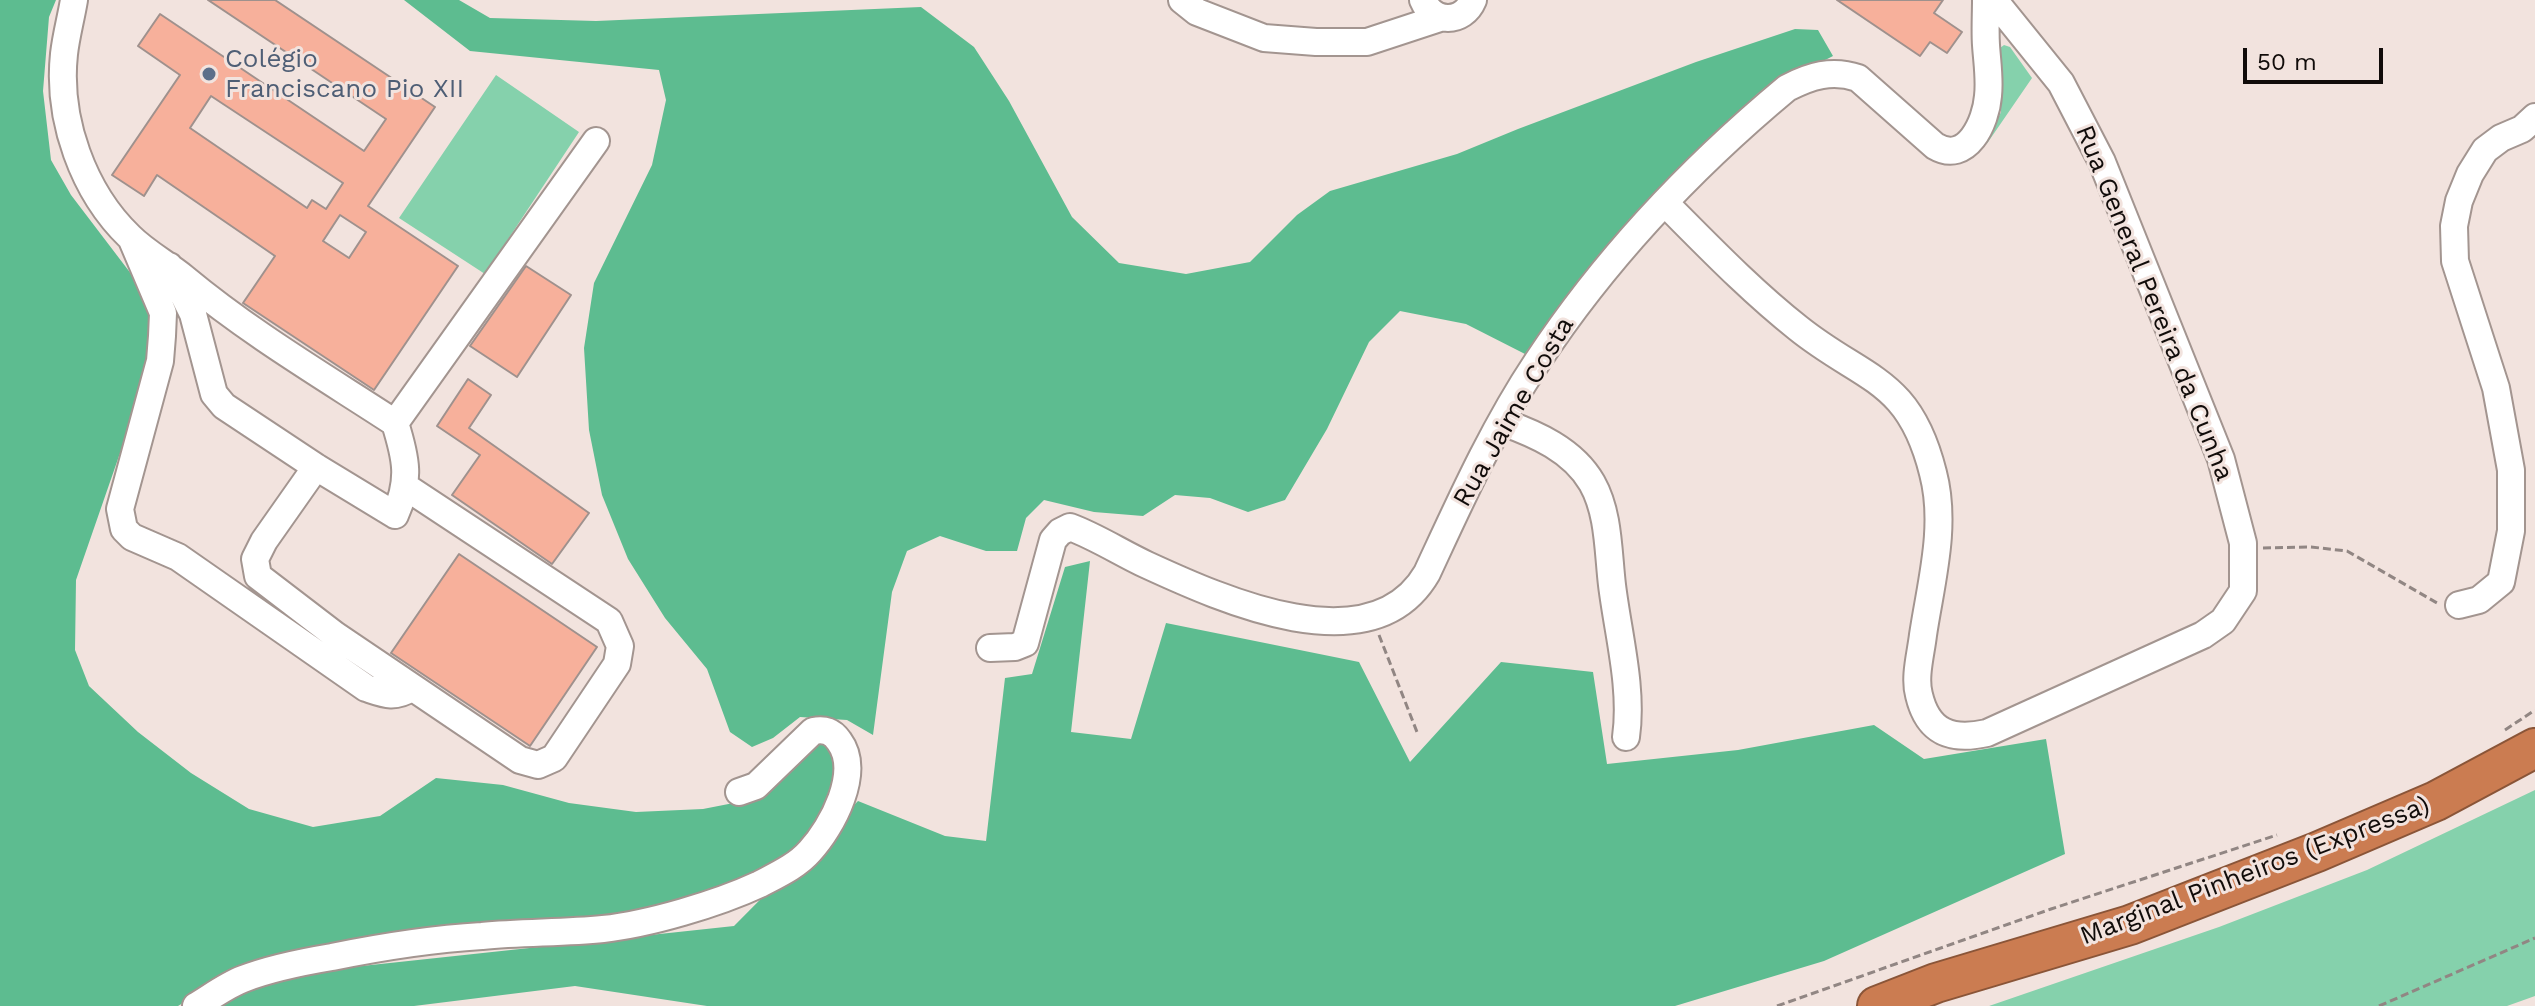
<!DOCTYPE html>
<meta charset="utf-8">
<style>
body{margin:0}
#map{position:relative;width:2535px;height:1006px;overflow:hidden;background:#f2e3de;font-family:"Work Sans",sans-serif}
canvas{display:block}
.scale{position:absolute;left:2243px;top:48px;width:140px;height:36px;box-sizing:border-box;border:4px solid #110c0a;border-top:0;padding-left:10px;font-size:24px;line-height:28px;white-space:nowrap;color:#110c0a;-webkit-text-stroke:6px #f2e3de;paint-order:stroke}
</style>
<div id="map">
<canvas width="2535" height="1006"></canvas>
<div class="scale">50 m</div>
</div>
<script>
const g = document.querySelector('canvas').getContext('2d');
g.lineJoin = 'round';
function fillPath(path, color) {
  g.fillStyle = color;
  g.fill(path, 'evenodd');
}
function stroke(path, color, width, dash) {
  g.strokeStyle = color;
  g.lineWidth = width;
  g.lineCap = dash ? 'butt' : 'round';
  g.setLineDash(dash || []);
  g.stroke(path);
}
function drawText(font, color, halo, rows, align = 'center') {
  g.font = font + ' "Work Sans",sans-serif';
  g.lineWidth = 6;
  g.setLineDash([]);
  g.textBaseline = 'middle';
  g.strokeStyle = halo;
  g.fillStyle = color;
  for (const [text, x, y, turn = 0] of rows) {
    g.save();
    g.translate(x, y);
    g.rotate((+turn || 0) * Math.PI / 180);
    g.textAlign = isNaN(turn) ? turn : align;
    if (halo) g.strokeText(text, 0, 0);
    g.fillText(text, 0, 0);
    g.restore();
  }
}
const green = new Path2D(`
 M 2004,45 L 2010,47 L 2032,78 L 1986,145 L 2001,112 L 2000,48 Z
 M 496,75 L 579,132 L 485,274 L 399,218 Z
 M 2535,790 L 2535,996 L 2507,1006 L 1989,1006 L 2219,927 L 2367,870 Z`);
const forest = new Path2D(`
 M 0,0 L 56,0 L 49,17 L 43,91 L 51,160 L 71,195 L 154,304 L 145,397 L 119,456 L 76,580 L 75,650 L 89,686 L 138,732 L 191,773 L 249,809 L 313,827 L 380,816 L 436,778 L 503,785 L 569,803 L 636,812 L 703,809 L 749,800 L 822,739 L 836,758 L 833,794 L 817,826 L 784,860 L 725,887 L 632,915 L 217,982 L 178,1006 L 0,1006 Z
 M 404,0 L 459,0 L 490,18 L 596,21 L 921,7 L 974,47 L 1009,101 L 1072,217 L 1119,263 L 1186,274 L 1250,262 L 1297,215 L 1330,191 L 1457,154 L 1518,129 L 1696,62 L 1795,29 L 1818,30 L 1833,56 C 1815,66 1795,70 1777,80 C 1759,89 1742,110 1726,124 C 1646,196 1586,265 1525,354 L 1466,324 L 1400,311 L 1369,342 L 1327,429 L 1285,500 L 1248,512 L 1210,498 L 1175,495 L 1143,516 L 1094,512 L 1044,500 L 1026,518 L 1017,551 L 986,551 L 940,536 L 907,551 L 892,592 L 873,735 L 847,720 L 800,717 L 773,738 L 752,747 L 730,732 L 707,669 L 665,618 L 628,559 L 602,495 L 589,430 L 584,348 L 594,283 L 652,165 L 666,100 L 659,70 L 470,51 Z
 M 1090,561 L 1071,732 L 1131,739 L 1166,623 L 1359,662 L 1410,762 L 1501,662 L 1593,672 L 1607,764 L 1738,750 L 1874,725 L 1924,759 L 2046,739 L 2065,854 L 1824,961 L 1675,1006 L 707,1006 L 575,986 L 414,1006 L 209,1006 L 241,979 L 734,926 L 858,801 L 945,836 L 986,841 L 1005,678 L 1032,674 L 1065,567 Z`);
const building = new Path2D(`
 M 208,0 L 275,0 L 435,107 L 368,206 L 458,266 L 374,390 L 243,303 L 275,256 L 157,175 L 144,196 L 112,175 L 180,75 L 138,46 L 160,14 L 364,151 L 386,119 ZM 211,96 L 343,183 L 326,209 L 312,200 L 307,208 L 190,128 ZM 340,215 L 366,232 L 349,258 L 323,241 Z
 M 1837,0 L 1943,0 L 1934,13 L 1962,32 L 1947,53 L 1930,42 L 1920,56 Z
 M 526,266 L 571,295 L 517,377 L 470,346 Z
 M 468,379 L 491,395 L 469,428 L 589,513 L 552,564 L 452,495 L 480,455 L 437,426 Z
 M 459,554 L 597,647 L 530,746 L 391,653 Z`);
const path = new Path2D(`
 M 2263,548 L 2311,547 L 2347,551 L 2437,603
 M 1379,635 L 1417,732
 M 2505,730 L 2535,710
 M 1777,1006 L 2051,909 L 2277,835
 M 2379,1006 L 2535,938`);
const minor = new Path2D(`
 M 74,0 C 71,18 66,36 64,54 C 57,119 83,192 130,237 C 146,253 167,264 184,278 C 250,333 323,376 395,423 C 406,458 411,480 395,515 L 316,467 L 224,406 L 214,394 L 193,314 L 169,266
 M 1182,0 L 1197,12 L 1264,38 L 1316,42 L 1367,42 L 1440,18
 M 1423,0 C 1433,24 1463,24 1473,0
 M 1665,203 C 1708,246 1750,290 1798,328 C 1864,381 1909,377 1933,473 C 1947,526 1931,582 1923,635 C 1921,653 1914,677 1919,695 C 1928,733 1952,741 1987,733 L 2203,635 L 2223,621 L 2243,591 L 2243,543 L 2221,459 L 2102,162 L 2061,83 L 1994,0
 M 132,240 L 163,313 L 162,336 L 160,361 L 120,509 L 124,529 L 132,537 L 178,557 L 366,688 C 384,694 394,699 411,688
 M 1502,422 C 1536,434 1573,450 1592,483 C 1609,513 1608,551 1612,585 C 1618,634 1633,688 1626,737
 M 395,423 L 596,141
 M 316,467 L 264,541 L 255,559 L 258,576 L 335,635 L 520,760 L 538,765 L 554,758 L 617,664 L 620,646 L 609,621 L 406,487
 M 2459,605 L 2479,600 L 2501,582 L 2511,531 L 2511,470 L 2496,388 L 2455,261 L 2454,226 L 2459,201 L 2470,174 L 2485,150 L 2501,138 L 2522,129 L 2535,117
 M 990,648 L 1015,647 L 1025,643 L 1053,540 L 1060,532 L 1070,527 C 1097,537 1121,553 1147,565 C 1221,599 1372,668 1427,573 C 1460,502 1493,428 1537,362 C 1605,259 1692,167 1787,88 C 1810,76 1832,69 1858,78 L 1935,146 C 1967,165 1986,122 1988,96 C 1990,79 1987,61 1986,45 C 1985,30 1986,15 1986,0
 M 196,1006 C 211,997 227,985 243,979 C 271,968 302,962 332,957 C 381,947 431,939 482,936 C 522,932 563,933 603,929 C 649,924 717,904 760,884 C 777,875 797,866 810,851 C 832,827 862,772 839,741 C 832,731 825,729 813,731 L 756,786 L 739,792`);
const highway = new Path2D(`
 M 1877,1006 L 1936,983 L 2130,925 L 2317,852 L 2436,801 L 2535,748`);
const markers = [
 [209,74,8,"#5c6f8a"]
];
const serviceNames = [
 ["Colégio",225,59],
 ["Franciscano Pio XII",225,89]
];
const streetNames = [
 ["Rua General Pereira da Cunha",2154,303,68],
 ["Rua Jaime Costa",1514,412,-60],
 ["Marginal Pinheiros (Expressa)",2255,871,-21]
];
fillPath(green, '#85d1ac');
fillPath(forest, '#5dbc90');
fillPath(building, '#f7b09b');
stroke(building, '#9f918d', 2);
stroke(minor, '#a39590', 30);
stroke(highway, '#8a5538', 42);
stroke(path, '#918683', 3, [8, 4]);
stroke(minor, '#fff', 26);
stroke(highway, '#cb7c51', 38);
for (const [x, y, r, color] of markers) {
  const dot = new Path2D();
  dot.arc(x, y, r, 0, 2 * Math.PI);
  g.fillStyle = color;
  g.fill(dot);
  stroke(dot, '#f2e3de', 3);
}
drawText('26px', '#4e5e75', '#f2e3de', serviceNames, 'left');
drawText('26px', '#110c0a', '#f2e3de', streetNames);
</script>
